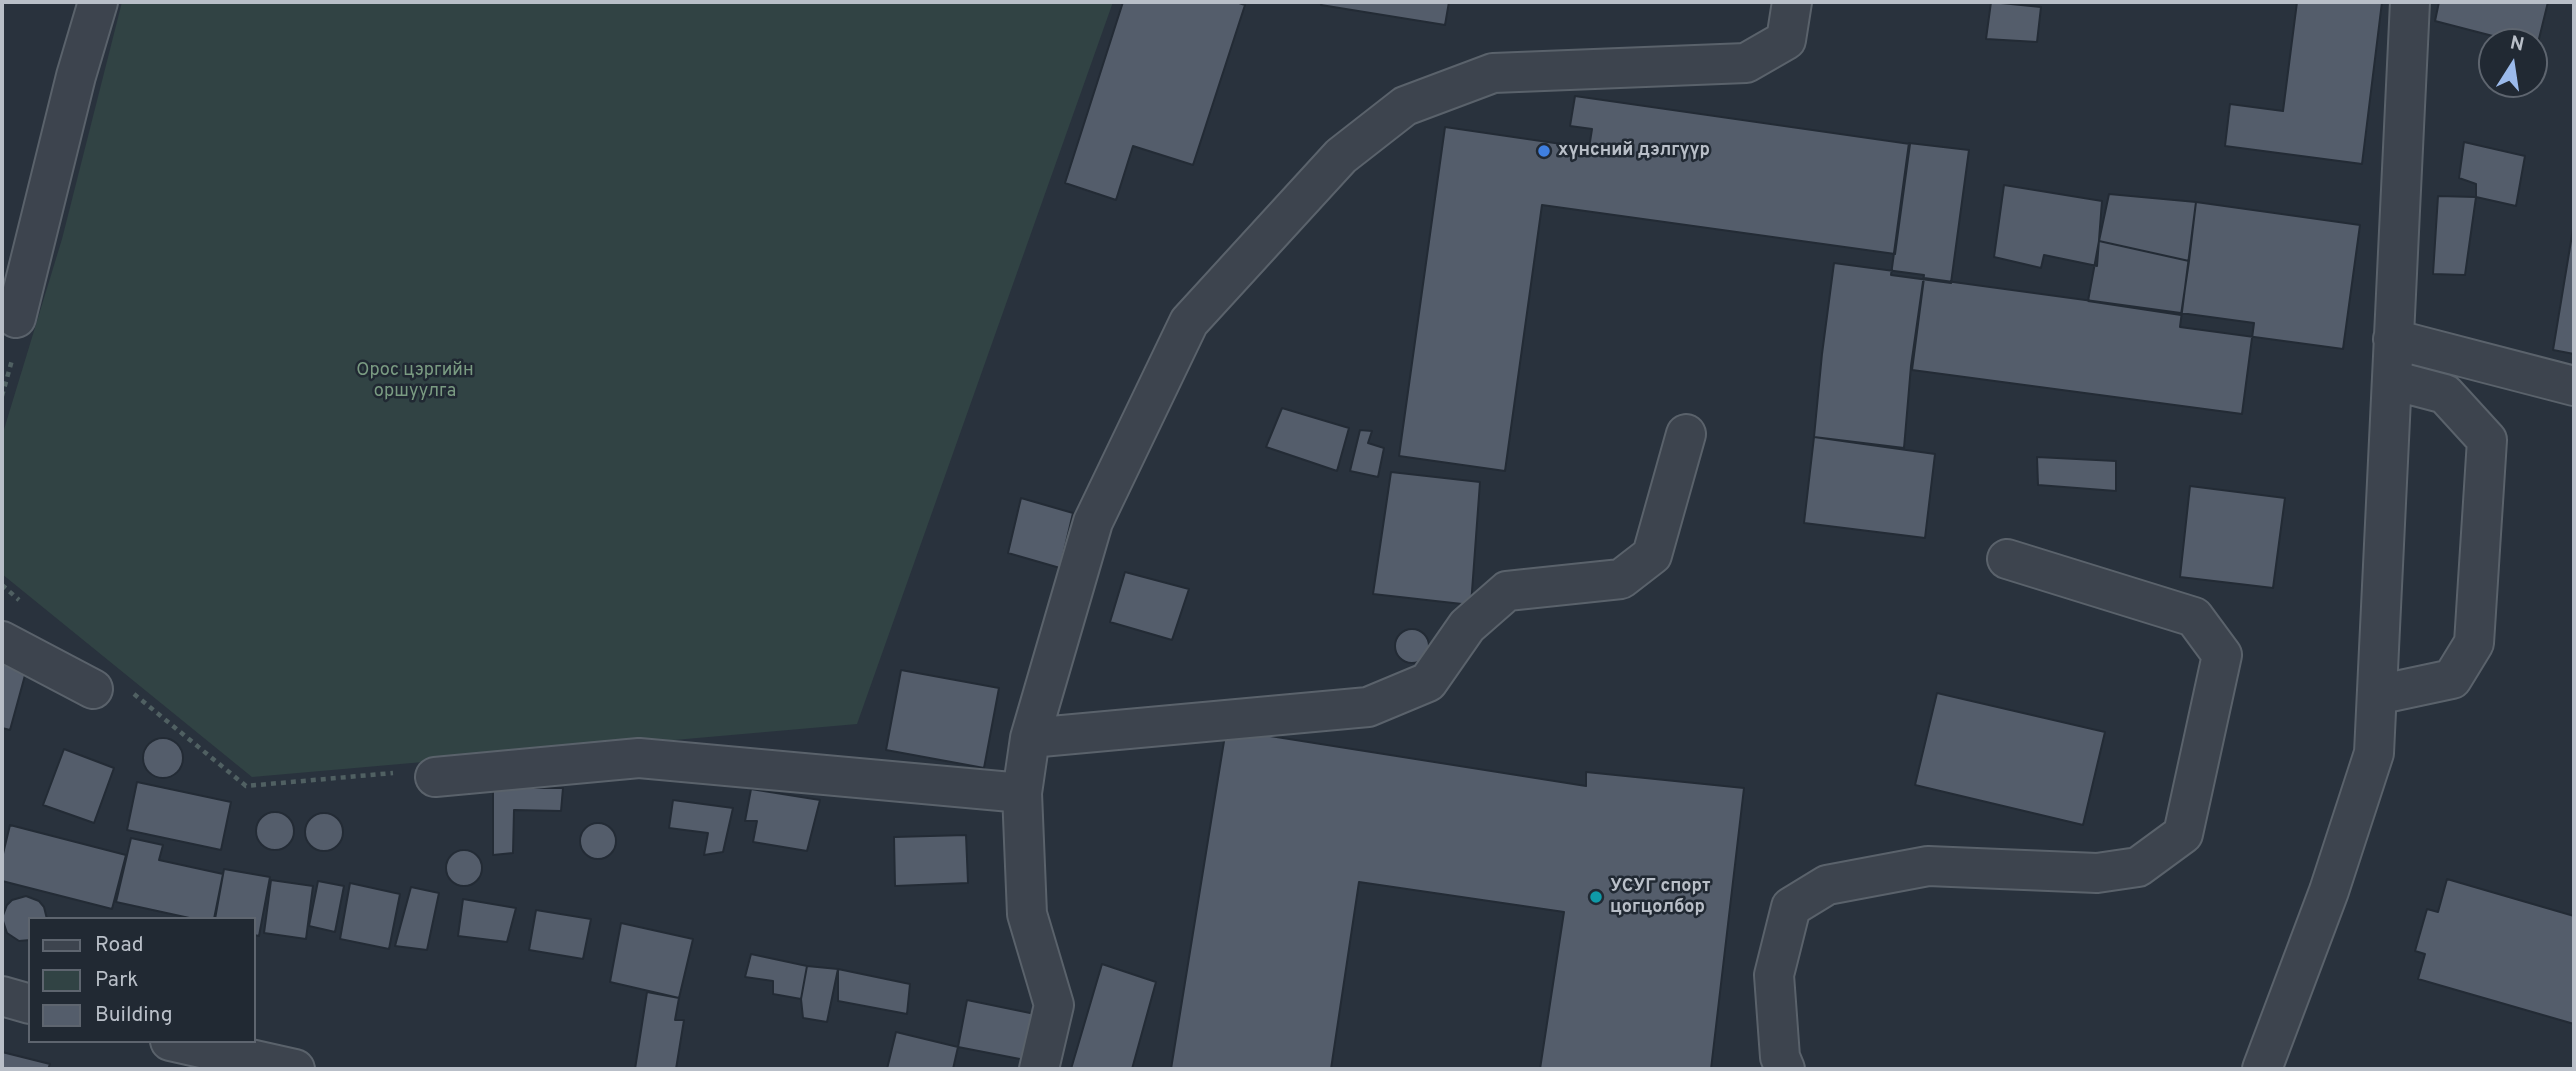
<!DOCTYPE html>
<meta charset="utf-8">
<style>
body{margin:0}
#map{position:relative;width:2576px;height:1071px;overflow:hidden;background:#29323d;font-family:Overpass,sans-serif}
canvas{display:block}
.frame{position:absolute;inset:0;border:4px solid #b9bfc8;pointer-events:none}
.legend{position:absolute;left:28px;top:917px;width:228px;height:126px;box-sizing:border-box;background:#212933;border:2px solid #5e656f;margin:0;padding:9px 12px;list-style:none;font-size:21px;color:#b9bfc8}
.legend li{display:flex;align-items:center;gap:14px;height:35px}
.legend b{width:35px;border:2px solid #5e656f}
.north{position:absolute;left:2478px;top:28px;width:70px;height:70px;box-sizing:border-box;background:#212933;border:2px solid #5e656f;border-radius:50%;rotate:12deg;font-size:19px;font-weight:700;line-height:28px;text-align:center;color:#b9bfc8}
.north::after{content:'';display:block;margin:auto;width:24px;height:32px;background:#9bbaeb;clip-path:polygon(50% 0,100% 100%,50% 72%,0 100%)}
</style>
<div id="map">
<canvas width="2576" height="1071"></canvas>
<div class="frame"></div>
<ul class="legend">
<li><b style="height:9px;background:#3d444e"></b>Road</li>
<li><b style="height:19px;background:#314344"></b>Park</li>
<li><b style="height:19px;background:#545d6b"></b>Building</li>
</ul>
<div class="north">N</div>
</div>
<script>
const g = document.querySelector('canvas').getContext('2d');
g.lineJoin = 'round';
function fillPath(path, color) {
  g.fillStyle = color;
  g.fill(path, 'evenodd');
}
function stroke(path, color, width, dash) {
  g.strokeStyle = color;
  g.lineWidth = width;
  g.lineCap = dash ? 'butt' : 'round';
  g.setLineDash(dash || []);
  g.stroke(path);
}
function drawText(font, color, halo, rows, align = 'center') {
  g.font = font + ' Overpass,sans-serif';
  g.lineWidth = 5;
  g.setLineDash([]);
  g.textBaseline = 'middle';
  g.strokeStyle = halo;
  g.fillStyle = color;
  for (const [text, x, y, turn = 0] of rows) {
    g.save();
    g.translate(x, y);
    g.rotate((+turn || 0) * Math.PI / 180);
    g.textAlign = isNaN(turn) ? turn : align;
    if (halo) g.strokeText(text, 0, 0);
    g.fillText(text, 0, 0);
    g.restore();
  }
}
const green = new Path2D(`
 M 122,2 L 1113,2 L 857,724 L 252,777 L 2,574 L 2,436 L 62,239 Z`);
const building = new Path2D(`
 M 1123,2 L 1236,2 L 1245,5 L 1193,165 L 1133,146 L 1116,200 L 1065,183 Z
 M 1322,2 L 1449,2 L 1445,25 L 1321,5 Z
 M 1991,2 L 2041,7 L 2037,42 L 1986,39 Z
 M 2297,2 L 2382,2 L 2362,164 L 2225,146 L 2230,104 L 2283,111 Z
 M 2439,2 L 2548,2 L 2537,47 L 2534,47 L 2534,42 L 2516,42 L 2435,21 Z
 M 1575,96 L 1910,144 L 1895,254 L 1542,205 L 1505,471 L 1399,456 L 1445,127 L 1589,148 L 1592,129 L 1570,126 Z
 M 2464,142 L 2525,156 L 2516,206 L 2476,197 L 2476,184 L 2459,178 Z
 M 1909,143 L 1969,150 L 1951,283 L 1891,275 Z
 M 2004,185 L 2102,201 L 2097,266 L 2044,255 L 2041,268 L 1994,257 Z
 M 2109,194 L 2196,202 L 2189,261 L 2099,241 Z
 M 2438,196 L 2476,197 L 2465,275 L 2433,274 Z
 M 2196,202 L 2360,225 L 2343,349 L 2180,327 Z
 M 2573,229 L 2574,230 L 2574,354 L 2553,350 Z
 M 2099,241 L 2189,261 L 2181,315 L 2088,301 Z
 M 1834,263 L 1924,275 L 1911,366 L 1904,448 L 1814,437 L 1822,354 Z
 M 1924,278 L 2254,323 L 2242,414 L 1912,370 Z
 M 1282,408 L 1349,428 L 1337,471 L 1266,447 Z
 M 1360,430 L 1372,431 L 1368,443 L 1384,448 L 1378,477 L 1350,471 Z
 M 1814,437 L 1935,454 L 1925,538 L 1804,523 Z
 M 2037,457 L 2116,461 L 2116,491 L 2038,485 Z
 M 1391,472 L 1480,482 L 1471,605 L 1373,594 Z
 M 2190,486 L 2285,498 L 2273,588 L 2180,577 Z
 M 1021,498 L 1073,513 L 1060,568 L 1008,553 Z
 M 1125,572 L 1189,589 L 1172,640 L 1110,622 Z
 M1395 646a17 17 0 1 1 34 0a17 17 0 1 1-34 0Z
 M 2,661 L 27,668 L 10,730 L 2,728 Z
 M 901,670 L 999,688 L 984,768 L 886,750 Z
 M 1937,693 L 2105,732 L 2083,825 L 1915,785 Z
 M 1226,729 L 1586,786 L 1586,772 L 1744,788 L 1711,1069 L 1540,1069 L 1564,912 L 1359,882 L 1331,1069 L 1171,1069 Z
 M143 758a20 20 0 1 1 40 0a20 20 0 1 1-40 0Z
 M 64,749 L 114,768 L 94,823 L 43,805 Z
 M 137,782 L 231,802 L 221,850 L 127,830 Z
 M 493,788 L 563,788 L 561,811 L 514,810 L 513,853 L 493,855 Z
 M 751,789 L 820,800 L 807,851 L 753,842 L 757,821 L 745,821 Z
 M 673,800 L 733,808 L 723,852 L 704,855 L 708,833 L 669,828 Z
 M256 831a19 19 0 1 1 38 0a19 19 0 1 1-38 0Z
 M305 832a19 19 0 1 1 38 0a19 19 0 1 1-38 0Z
 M580 841a18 18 0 1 1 36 0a18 18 0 1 1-36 0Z
 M 10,825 L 126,855 L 112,909 L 2,881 L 2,858 Z
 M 966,835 L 968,883 L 895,886 L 894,837 Z
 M 131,838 L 163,845 L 159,860 L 223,874 L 214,919 L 194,919 L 116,902 Z
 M446 868a18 18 0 1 1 36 0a18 18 0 1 1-36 0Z
 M 224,869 L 270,877 L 259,936 L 254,935 L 254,919 L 215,919 Z
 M 2447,879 L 2574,916 L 2574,1024 L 2418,979 L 2425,954 L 2415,951 L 2427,909 L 2438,912 Z
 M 271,880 L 313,886 L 306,939 L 264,933 Z
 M 318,881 L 344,886 L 335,932 L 309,926 Z
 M 350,883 L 400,894 L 389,949 L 340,939 Z
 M 411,887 L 439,893 L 427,950 L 395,946 Z
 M 26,896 L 39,901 L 44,907 L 47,919 L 30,919 L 30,940 L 19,941 L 7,933 L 2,918 L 7,905 L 12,900 Z
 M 463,899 L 516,908 L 507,942 L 458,936 Z
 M 536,910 L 591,919 L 583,959 L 529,950 Z
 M 621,923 L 693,939 L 679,998 L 610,982 Z
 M 751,954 L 807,966 L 801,999 L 773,994 L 773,981 L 745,977 Z
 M 1102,964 L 1156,982 L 1132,1069 L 1071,1069 Z
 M 807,966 L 838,969 L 827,1022 L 803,1018 L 801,999 Z
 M 838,969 L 910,984 L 907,1014 L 838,1001 Z
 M 647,992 L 679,998 L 675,1020 L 684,1020 L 676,1069 L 635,1069 Z
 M 967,1000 L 1035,1014 L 1025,1060 L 958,1047 Z
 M 896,1032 L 958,1047 L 953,1069 L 887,1069 Z
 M 2,1052 L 50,1064 L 48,1069 L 2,1069 Z`);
const path = new Path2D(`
 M 2,396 L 12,360
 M 2,585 L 19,600
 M 134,694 L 246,786 L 393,773`);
const minor = new Path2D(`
 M 16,318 L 76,76 L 98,2
 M 2393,339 L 2574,386
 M 2,641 L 93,689
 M 2377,695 L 2452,679 L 2474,643 L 2487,440 L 2445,394 L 2392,380
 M 1030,738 L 1368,707 L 1428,682 L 1467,626 L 1507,591 L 1621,579 L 1652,555 L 1686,434
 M 435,777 L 639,758 L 1022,793
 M 2,996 L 30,1004
 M 170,1041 L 295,1069
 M 1039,1069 L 1054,1005 L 1027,914 L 1022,793 L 1030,738 L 1093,522 L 1189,322 L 1341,156 L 1405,106 L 1493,73 L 1746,63 L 1786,40 L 1792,2
 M 1785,1069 L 1780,1057 L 1774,975 L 1791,907 L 1827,885 L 1928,866 L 2097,873 L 2138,867 L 2183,834 L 2222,655 L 2194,617 L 2007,559
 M 2262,1069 L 2329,891 L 2374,753 L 2410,2`);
const markers = [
 [1544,151,7,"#3f7fe0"],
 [1596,897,7,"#0f9aa8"]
];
const poiNames = [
 ["хүнсний дэлгүүр",1558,151],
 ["УСУГ спорт",1610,887],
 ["цогцолбор",1610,908]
];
const parkNames = [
 ["Орос цэргийн",415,371],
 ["оршуулга",415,392]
];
fillPath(green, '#314344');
fillPath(building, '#545d6b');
stroke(building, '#232b35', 2);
stroke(minor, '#5a626b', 42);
stroke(path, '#506062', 4.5, [5, 5]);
stroke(minor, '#3d444e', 38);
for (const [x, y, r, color] of markers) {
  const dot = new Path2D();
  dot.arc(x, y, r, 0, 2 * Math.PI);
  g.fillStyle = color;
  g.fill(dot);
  stroke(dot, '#212933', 2.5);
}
drawText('bold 18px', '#b9bfc8', '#212933', poiNames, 'left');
drawText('18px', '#7a9b82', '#212933', parkNames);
</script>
